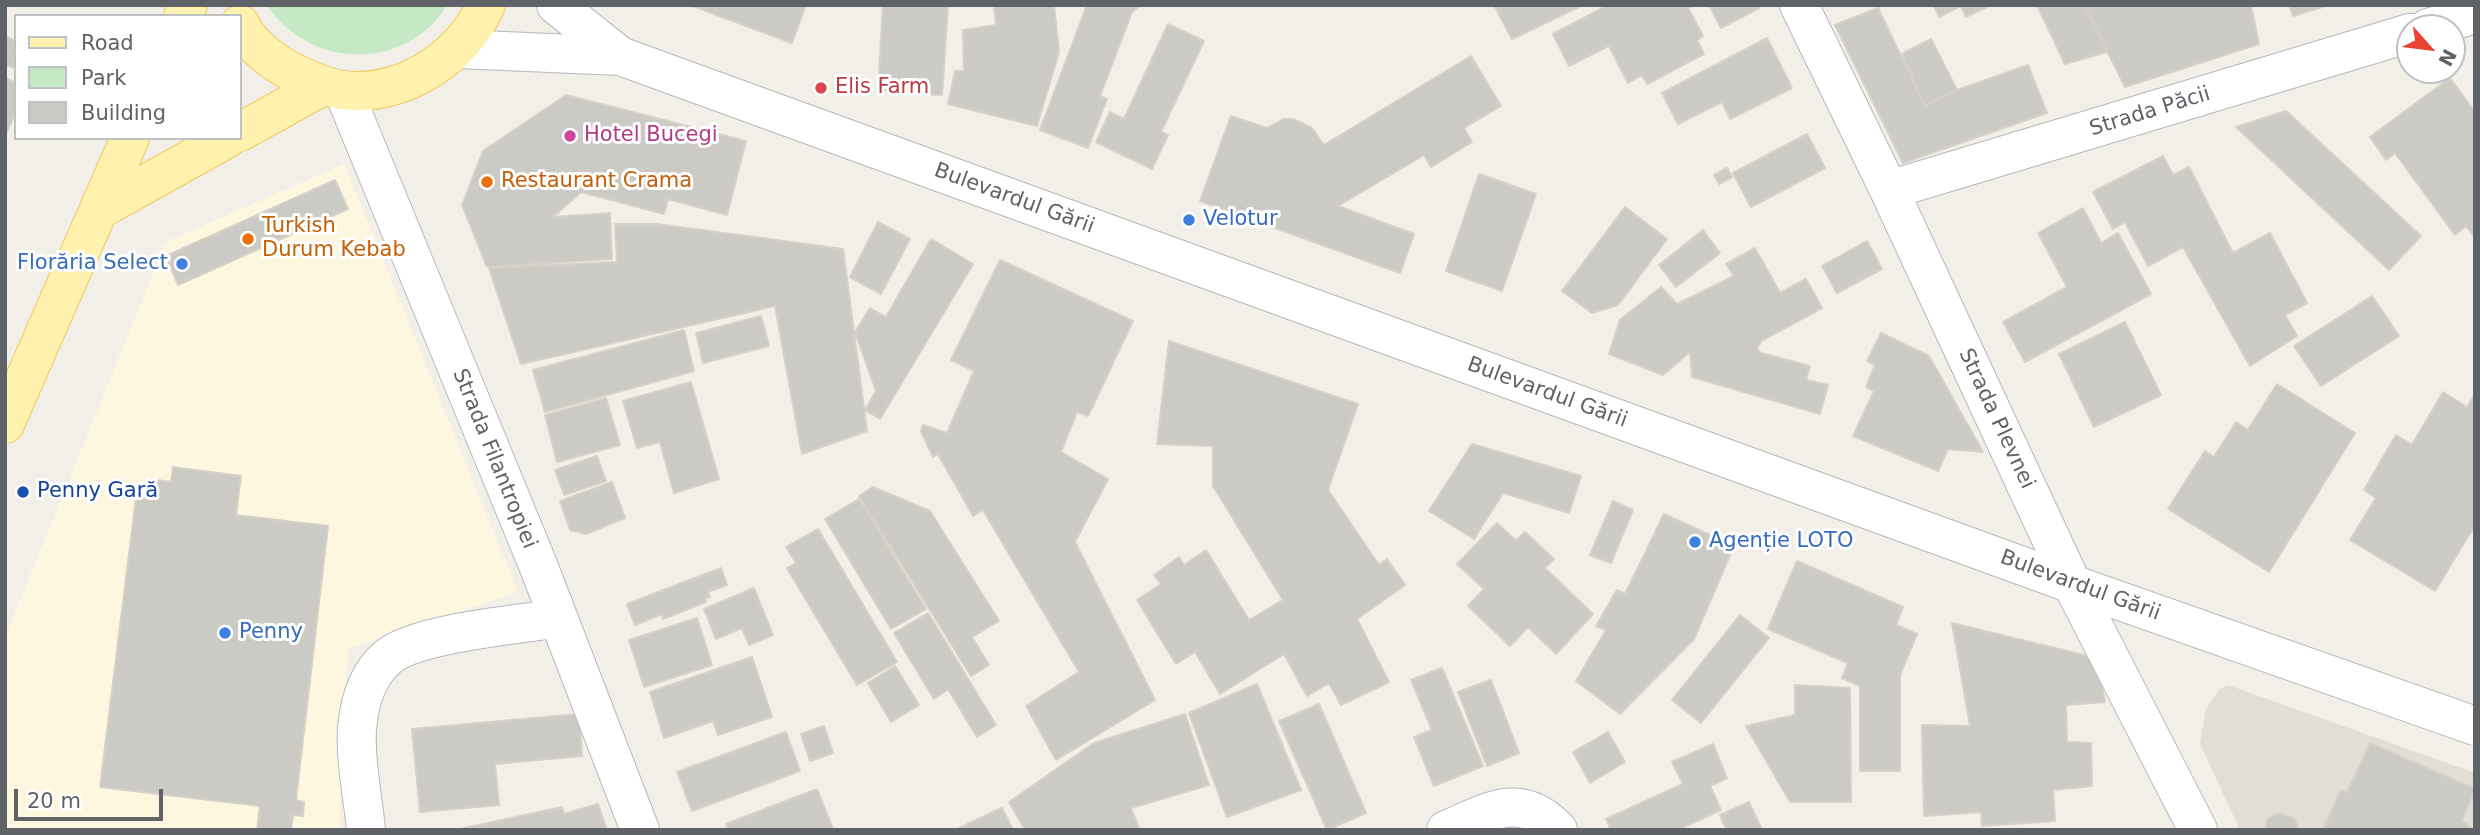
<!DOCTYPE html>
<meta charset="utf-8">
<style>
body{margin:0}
#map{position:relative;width:2480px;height:835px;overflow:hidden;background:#f1efe8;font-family:"DejaVu Sans",sans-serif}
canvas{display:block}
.frame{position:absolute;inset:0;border:7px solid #5f6368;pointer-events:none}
.legend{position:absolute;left:14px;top:14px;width:228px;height:126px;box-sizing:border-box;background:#fff;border:2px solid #bfc1c3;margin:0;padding:9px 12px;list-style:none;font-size:21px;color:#5f6368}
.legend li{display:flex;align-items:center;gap:14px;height:35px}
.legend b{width:35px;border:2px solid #bfc1c3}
.north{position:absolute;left:2396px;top:14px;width:70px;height:70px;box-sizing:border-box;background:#fff;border:2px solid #bfc1c3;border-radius:50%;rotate:118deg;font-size:19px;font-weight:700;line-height:28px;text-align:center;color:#5f6368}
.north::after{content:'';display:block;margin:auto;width:24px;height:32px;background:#ea4335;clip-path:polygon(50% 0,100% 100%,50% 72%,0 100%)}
.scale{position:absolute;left:14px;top:789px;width:149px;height:32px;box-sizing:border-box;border:4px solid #5f6368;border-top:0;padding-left:9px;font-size:21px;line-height:24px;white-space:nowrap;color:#5f6368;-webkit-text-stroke:5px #fff;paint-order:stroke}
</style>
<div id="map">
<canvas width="2480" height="835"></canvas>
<div class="frame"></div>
<ul class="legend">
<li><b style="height:9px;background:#fff2af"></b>Road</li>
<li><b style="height:19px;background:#c5e8c5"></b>Park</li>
<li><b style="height:19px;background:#cccac5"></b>Building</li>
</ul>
<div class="north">N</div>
<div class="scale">20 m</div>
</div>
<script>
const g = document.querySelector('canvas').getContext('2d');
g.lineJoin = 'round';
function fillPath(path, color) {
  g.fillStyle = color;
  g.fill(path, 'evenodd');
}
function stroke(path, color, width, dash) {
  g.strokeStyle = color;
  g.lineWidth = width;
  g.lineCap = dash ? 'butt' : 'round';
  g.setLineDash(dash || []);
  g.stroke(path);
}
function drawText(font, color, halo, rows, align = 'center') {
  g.font = font + ' "DejaVu Sans",sans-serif';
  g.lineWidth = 6;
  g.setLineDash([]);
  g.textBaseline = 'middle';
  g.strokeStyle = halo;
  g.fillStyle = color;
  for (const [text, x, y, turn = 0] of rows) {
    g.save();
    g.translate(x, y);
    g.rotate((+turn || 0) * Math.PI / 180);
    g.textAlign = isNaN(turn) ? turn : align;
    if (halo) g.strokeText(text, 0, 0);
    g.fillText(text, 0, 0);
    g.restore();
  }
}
const commercial = new Path2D(`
 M 344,164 L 518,592 L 348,649 L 339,830 L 5,830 L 5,637 L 166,242 Z`);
const education = new Path2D(`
 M 2228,685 L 2475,773 L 2475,830 L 2240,830 L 2200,744 L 2206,709 L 2219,690 Z`);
const green = new Path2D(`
 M 267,5 L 447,5 C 406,72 310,70 267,5 Z`);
const building = new Path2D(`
 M 691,5 L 717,5 L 714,14 Z
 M 717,5 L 806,5 L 792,43 L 714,14 Z
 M 883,5 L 960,5 L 948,6 L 942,95 L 878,91 Z
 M 994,5 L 1054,5 L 1059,52 L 1037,126 L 948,104 L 955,71 L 964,71 L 963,30 L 996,25 Z
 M 1087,5 L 1141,5 L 1132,12 L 1100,96 L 1107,99 L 1088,148 L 1040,130 Z
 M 1494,5 L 1583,5 L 1512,39 Z
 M 1608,5 L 1694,5 L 1688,8 L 1703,36 L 1697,40 L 1704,54 L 1647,84 L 1642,75 L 1628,83 L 1609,46 L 1569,66 L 1553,34 Z
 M 1709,5 L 1758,5 L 1759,8 L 1721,28 Z
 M 1934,5 L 1991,5 L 1966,17 L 1961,6 L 1939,17 Z
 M 2037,5 L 2084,5 L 2107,52 L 2065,64 Z
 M 2084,5 L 2251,5 L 2259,44 L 2125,87 Z
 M 2289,5 L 2329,5 L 2293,16 Z
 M 1878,8 L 1925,106 L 1957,90 L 2028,65 L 2047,113 L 1903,163 L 1835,25 Z
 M 1168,24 L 1204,41 L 1161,132 L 1168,135 L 1152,169 L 1096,142 L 1110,112 L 1124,119 Z
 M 5,36 L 16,41 L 14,68 L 5,64 Z
 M 1767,38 L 1792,88 L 1730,119 L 1722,102 L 1678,124 L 1662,93 Z
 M 1931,39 L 1957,90 L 1925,106 L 1902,54 Z
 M 1471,56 L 1501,106 L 1464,128 L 1472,142 L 1431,167 L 1424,155 L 1338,206 L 1414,234 L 1400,273 L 1200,201 L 1231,116 L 1267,128 L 1284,119 L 1293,119 L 1312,128 L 1324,145 Z
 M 5,78 L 16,83 L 16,112 L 5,136 Z
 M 2450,78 L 2475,112 L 2475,238 L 2466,226 L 2455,235 L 2395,153 L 2386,160 L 2370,137 Z
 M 566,95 L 746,141 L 727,215 L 668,199 L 664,214 L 581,192 L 553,217 L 610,213 L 612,259 L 487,267 L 462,205 L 483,151 Z
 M 2286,111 L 2421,236 L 2389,270 L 2236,127 Z
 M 1807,134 L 1825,168 L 1751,207 L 1733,173 Z
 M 2163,156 L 2173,175 L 2189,167 L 2233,253 L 2270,233 L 2307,303 L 2285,315 L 2297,336 L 2250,366 L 2183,247 L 2148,266 L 2125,222 L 2113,229 L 2093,192 Z
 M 1727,168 L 1732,177 L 1719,184 L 1714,175 Z
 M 1479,174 L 1536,194 L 1502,291 L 1446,271 Z
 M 335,180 L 348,209 L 178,285 L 166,256 Z
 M 1625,207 L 1667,239 L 1618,305 L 1592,313 L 1562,291 Z
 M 2083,208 L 2101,243 L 2118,233 L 2151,294 L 2025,362 L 2003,322 L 2067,287 L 2038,233 Z
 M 878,222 L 910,239 L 881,294 L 850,277 Z
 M 615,224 L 657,224 L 843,249 L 867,431 L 802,454 L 775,306 L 521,364 L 489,268 L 617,262 Z
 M 1703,230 L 1720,253 L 1676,287 L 1659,265 Z
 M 931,239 L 973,264 L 880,419 L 865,410 L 876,391 L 855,332 L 870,308 L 886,317 Z
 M 1867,241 L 1882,269 L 1837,293 L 1822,266 Z
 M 1755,248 L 1780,293 L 1806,279 L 1822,308 L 1761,341 L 1757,348 L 1761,353 L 1810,366 L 1806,380 L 1828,385 L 1820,414 L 1692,377 L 1690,352 L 1663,375 L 1609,354 L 1620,320 L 1661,287 L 1677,304 L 1734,276 L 1726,264 Z
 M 1000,260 L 1133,321 L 1088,416 L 1077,412 L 1061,452 L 1108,479 L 1075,542 L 1155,700 L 1056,760 L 1026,706 L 1079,672 L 983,510 L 973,516 L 938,454 L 933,457 L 921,431 L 923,425 L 947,433 L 974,371 L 951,360 Z
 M 2372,296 L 2399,336 L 2321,386 L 2294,346 Z
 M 761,316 L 769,346 L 703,363 L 696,333 Z
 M 2125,322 L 2161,395 L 2094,427 L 2059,354 Z
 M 684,330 L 694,371 L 545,412 L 533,370 Z
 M 1881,333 L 1929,356 L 1983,452 L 1948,449 L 1938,471 L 1853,436 L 1874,391 L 1866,387 L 1875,365 L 1867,361 Z
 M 1169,341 L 1358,404 L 1328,490 L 1379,565 L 1387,559 L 1405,585 L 1357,619 L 1389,682 L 1341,705 L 1329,683 L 1307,696 L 1284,654 L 1220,694 L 1195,652 L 1176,664 L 1137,600 L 1161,584 L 1154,575 L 1179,557 L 1184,565 L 1206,550 L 1249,620 L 1283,600 L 1213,486 L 1213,446 L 1157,444 Z
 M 691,382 L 719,479 L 674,493 L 660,442 L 637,448 L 623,401 Z
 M 2277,384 L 2355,433 L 2269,572 L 2168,509 L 2205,451 L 2214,457 L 2236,422 L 2248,430 Z
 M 2443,392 L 2467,407 L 2475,394 L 2475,525 L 2435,591 L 2350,540 L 2376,498 L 2364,490 L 2396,435 L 2412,445 Z
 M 606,398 L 620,445 L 557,462 L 545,415 Z
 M 1472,444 L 1581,476 L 1569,513 L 1503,493 L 1474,539 L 1429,511 Z
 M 597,456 L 606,481 L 564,495 L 555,470 Z
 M 173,467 L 241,476 L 236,515 L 328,526 L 296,800 L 304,802 L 303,816 L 293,815 L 291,830 L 257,830 L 260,806 L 100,787 L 136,498 L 148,499 L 150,479 L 171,482 Z
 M 612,482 L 625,518 L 586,534 L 570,530 L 560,501 Z
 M 873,487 L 930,511 L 999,621 L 972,637 L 989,665 L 971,676 L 859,496 Z
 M 859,499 L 926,609 L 891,629 L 825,519 Z
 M 1613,501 L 1633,510 L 1611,563 L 1590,555 Z
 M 1664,514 L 1734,546 L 1694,639 L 1620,714 L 1576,681 L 1606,630 L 1596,626 L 1617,590 L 1625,594 Z
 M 1497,523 L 1516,541 L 1525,532 L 1554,559 L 1545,568 L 1593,614 L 1556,654 L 1528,627 L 1510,646 L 1468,606 L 1484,589 L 1457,564 Z
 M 818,529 L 897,662 L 857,685 L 787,568 L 796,563 L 786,547 Z
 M 1797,561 L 1903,607 L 1896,625 L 1917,634 L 1900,675 L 1900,771 L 1860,771 L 1860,686 L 1842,678 L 1848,663 L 1768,629 Z
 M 721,568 L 727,585 L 708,592 L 710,597 L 705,598 L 706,602 L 663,619 L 662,614 L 635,625 L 627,604 Z
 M 754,588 L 773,635 L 749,645 L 742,628 L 716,639 L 704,609 Z
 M 928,613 L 996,725 L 977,737 L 948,689 L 934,699 L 894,633 Z
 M 1740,615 L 1769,638 L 1701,723 L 1672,700 Z
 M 697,618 L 712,665 L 644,687 L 629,640 Z
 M 1952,623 L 2096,658 L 2105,702 L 2066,705 L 2067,742 L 2091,743 L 2092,786 L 2053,790 L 2055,821 L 1982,826 L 1981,812 L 1924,816 L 1922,725 L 1970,726 Z
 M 752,657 L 772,717 L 718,735 L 713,721 L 664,738 L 650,692 Z
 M 895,666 L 919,705 L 891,722 L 868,683 Z
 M 1442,668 L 1483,766 L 1434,786 L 1414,737 L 1432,730 L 1411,680 Z
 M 1491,680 L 1519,753 L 1487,766 L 1458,692 Z
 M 1257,684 L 1301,790 L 1227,817 L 1189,713 Z
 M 1795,685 L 1850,688 L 1851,802 L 1790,802 L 1746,726 L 1795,715 Z
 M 1319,704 L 1366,813 L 1327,830 L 1279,721 Z
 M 579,714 L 582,756 L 495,764 L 499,805 L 420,812 L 412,729 Z
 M 1185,714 L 1209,785 L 1131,808 L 1140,830 L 1025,830 L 1009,802 L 1094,743 Z
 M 824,726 L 833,753 L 810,761 L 801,734 Z
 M 786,732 L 800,771 L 692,811 L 677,772 Z
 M 1608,732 L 1625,762 L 1590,783 L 1573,752 Z
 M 2370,743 L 2475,789 L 2462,820 L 2474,830 L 2323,830 L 2341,790 L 2347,793 Z
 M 1713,744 L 1727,778 L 1710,786 L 1721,810 L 1677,830 L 1611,830 L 1606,819 L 1683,784 L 1672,762 Z
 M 817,789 L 833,829 L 728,830 L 726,824 Z
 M 1749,802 L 1762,830 L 1727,830 L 1720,815 Z
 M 598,804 L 607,830 L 456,830 L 562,807 L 564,814 Z
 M 1002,808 L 1013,830 L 955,830 Z
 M 2278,813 L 2294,818 L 2299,830 L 2265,830 L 2268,819 Z`);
const minor = new Path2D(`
 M 556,5 L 620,56
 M 1799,5 L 1889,190 L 2072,584 L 2198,830
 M 2428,28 L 2475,14
 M 458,49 L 620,56 L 2072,584 L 2475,726
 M 343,90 L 538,565 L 640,830
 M 1889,190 L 2410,33
 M 366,830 C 363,797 355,762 357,729 C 359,703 367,675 388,657 C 416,633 518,625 558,618
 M 1446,830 C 1489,812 1520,790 1558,830`);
const major = new Path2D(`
 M 183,16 L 188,5
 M 240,24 C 249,45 276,64 296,74 C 311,80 325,88 342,90 C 403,97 461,59 486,5
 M 240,132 L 323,86
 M 99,210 L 228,138
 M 5,424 L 130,138`);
const markers = [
 [821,88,7,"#e0444e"],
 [570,136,7,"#d1479c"],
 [487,182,7,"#e8710a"],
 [1189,220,7,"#3f7fe0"],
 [248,239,7,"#e8710a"],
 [182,264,7,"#3f7fe0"],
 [23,492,7,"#1a4fb4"],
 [1695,542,7,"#3f7fe0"],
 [225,633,7,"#3f7fe0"]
];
const healthNames = [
 ["Elis Farm",835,88]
];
const streetNames = [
 ["Strada Păcii",2150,112,-17],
 ["Bulevardul Gării",1014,199,20],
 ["Bulevardul Gării",1547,393,20],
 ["Strada Plevnei",1996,419,65],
 ["Strada Filantropiei",494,459,68],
 ["Bulevardul Gării",2080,586,20]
];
const hotelNames = [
 ["Hotel Bucegi",584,136]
];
const foodNames = [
 ["Restaurant Crama",501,182],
 ["Turkish",262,227],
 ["Durum Kebab",262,251]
];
const shopNames = [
 ["Velotur",1203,220],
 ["Florăria Select",168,264,"right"],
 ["Agenție LOTO",1709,542],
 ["Penny",239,633]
];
const transitNames = [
 ["Penny Gară",37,492]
];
fillPath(commercial, '#fef7e0');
fillPath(education, '#e1ded6');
fillPath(green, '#c5e8c5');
fillPath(building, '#cccac5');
stroke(building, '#d6d1c6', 2);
stroke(minor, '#b5b8bc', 40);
stroke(major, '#f2c960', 40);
stroke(minor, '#fff', 38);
stroke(major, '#fff2af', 38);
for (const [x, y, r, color] of markers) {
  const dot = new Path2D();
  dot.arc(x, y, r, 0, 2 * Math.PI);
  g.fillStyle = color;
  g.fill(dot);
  stroke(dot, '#fff', 2.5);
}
drawText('21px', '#be3a42', '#fff', healthNames, 'left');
drawText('21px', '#5f6368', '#fff', streetNames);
drawText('21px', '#b23c85', '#fff', hotelNames, 'left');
drawText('21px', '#c56008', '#fff', foodNames, 'left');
drawText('21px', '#366cbe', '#fff', shopNames, 'left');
drawText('21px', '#164399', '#fff', transitNames, 'left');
</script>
